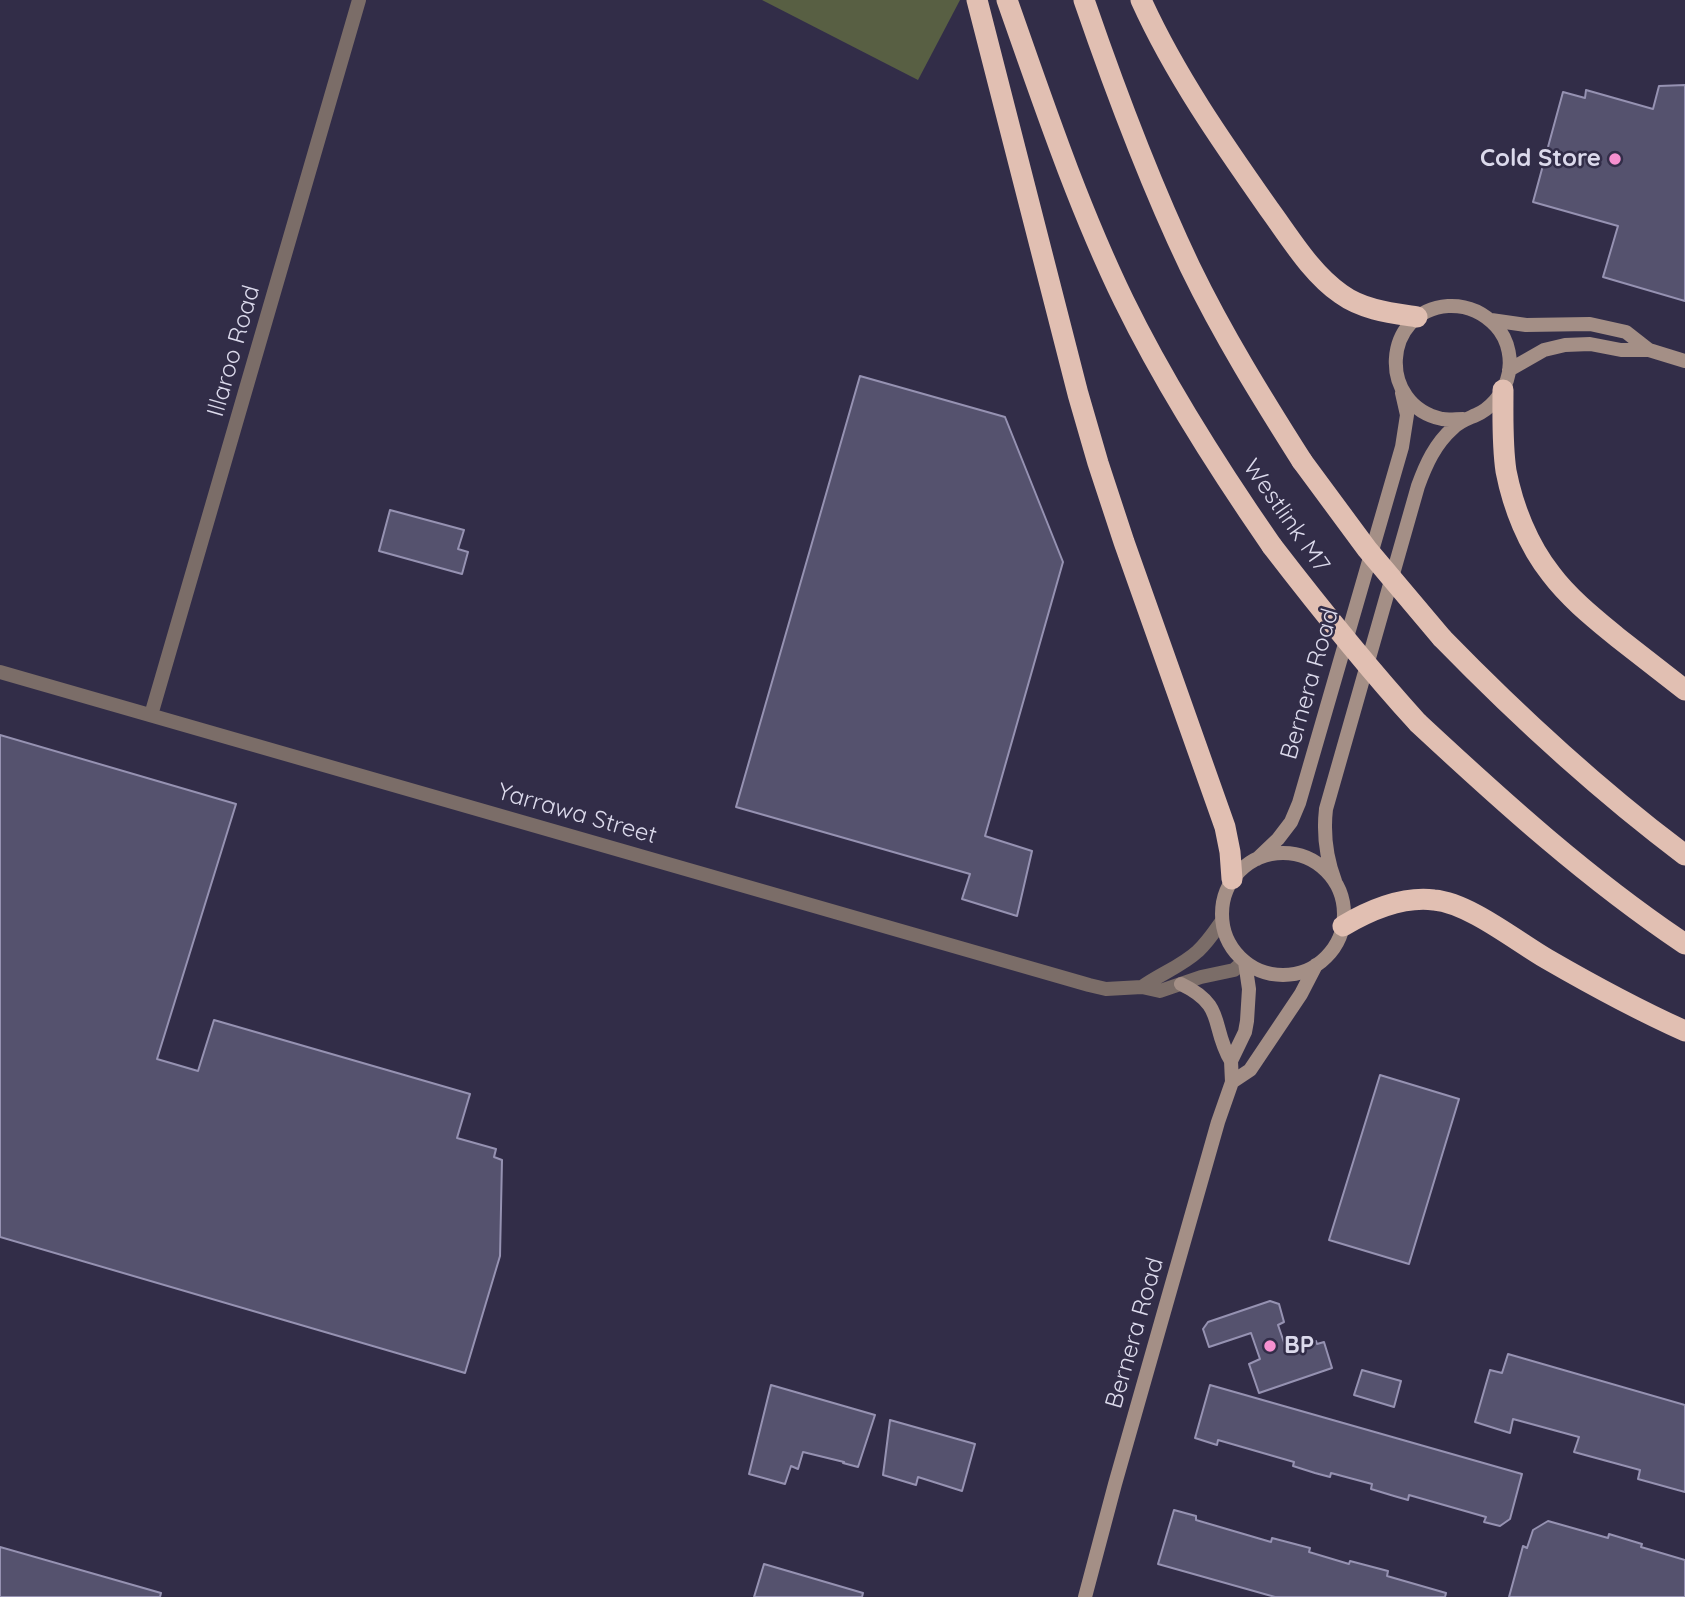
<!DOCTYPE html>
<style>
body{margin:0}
canvas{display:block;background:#322d48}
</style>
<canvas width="1685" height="1597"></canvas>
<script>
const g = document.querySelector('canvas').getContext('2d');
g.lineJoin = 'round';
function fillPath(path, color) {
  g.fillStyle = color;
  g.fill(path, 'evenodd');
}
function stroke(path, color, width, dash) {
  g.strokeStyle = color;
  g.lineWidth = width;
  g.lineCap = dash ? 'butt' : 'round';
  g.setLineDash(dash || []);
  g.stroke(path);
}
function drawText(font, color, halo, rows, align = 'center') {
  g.font = font + ' Quicksand,sans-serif';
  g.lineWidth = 5;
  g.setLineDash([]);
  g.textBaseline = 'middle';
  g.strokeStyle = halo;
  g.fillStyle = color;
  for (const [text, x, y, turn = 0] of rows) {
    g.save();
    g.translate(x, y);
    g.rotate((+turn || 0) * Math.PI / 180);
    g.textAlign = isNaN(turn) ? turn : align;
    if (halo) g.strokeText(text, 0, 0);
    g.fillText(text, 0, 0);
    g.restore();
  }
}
const forest = new Path2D(`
 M 762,0 L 960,0 L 918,80 Z`);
const building = new Path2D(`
 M 1685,85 L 1685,301 L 1603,277 L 1618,226 L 1533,202 L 1563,92 L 1585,98 L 1586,90 L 1653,109 L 1659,86 Z
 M 860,376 L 1005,417 L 1063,562 L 985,836 L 1032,851 L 1017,916 L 962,899 L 970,874 L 736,807 Z
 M 390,510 L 464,530 L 458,549 L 468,552 L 462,574 L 379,551 Z
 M 0,735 L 236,804 L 157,1059 L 198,1071 L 214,1020 L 470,1094 L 457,1138 L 496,1149 L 494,1157 L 502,1160 L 500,1256 L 465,1373 L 0,1237 Z
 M 1380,1075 L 1459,1099 L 1409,1264 L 1329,1240 Z
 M 1270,1301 L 1279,1304 L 1284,1322 L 1278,1325 L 1287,1351 L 1316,1341 L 1317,1344 L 1324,1342 L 1332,1368 L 1259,1393 L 1249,1364 L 1260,1359 L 1251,1333 L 1209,1347 L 1203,1329 L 1208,1322 Z
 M 1508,1354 L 1685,1405 L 1685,1492 L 1638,1479 L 1640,1470 L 1574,1452 L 1579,1437 L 1513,1419 L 1510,1433 L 1475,1422 L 1490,1370 L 1502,1373 Z
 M 1362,1370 L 1401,1381 L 1394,1407 L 1354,1395 Z
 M 771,1385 L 875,1415 L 858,1467 L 843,1463 L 844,1462 L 803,1452 L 798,1469 L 791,1466 L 785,1484 L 749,1474 Z
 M 1210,1385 L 1522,1474 L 1510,1519 L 1500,1526 L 1484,1522 L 1486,1517 L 1409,1495 L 1408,1500 L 1394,1496 L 1371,1489 L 1372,1484 L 1331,1473 L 1330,1477 L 1315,1473 L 1293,1466 L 1294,1462 L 1218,1440 L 1217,1445 L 1195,1438 Z
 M 890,1420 L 975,1444 L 962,1491 L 918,1477 L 916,1485 L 883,1475 Z
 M 1174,1510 L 1196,1516 L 1196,1520 L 1271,1542 L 1272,1538 L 1310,1548 L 1309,1552 L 1349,1564 L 1350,1561 L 1388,1571 L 1387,1576 L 1446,1593 L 1445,1597 L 1275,1597 L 1158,1564 Z
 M 1548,1521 L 1608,1538 L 1609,1534 L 1632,1541 L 1642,1544 L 1641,1547 L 1685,1560 L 1685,1597 L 1509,1597 L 1523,1546 L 1527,1548 L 1533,1530 Z
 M 0,1547 L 161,1593 L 160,1597 L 0,1597 Z
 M 764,1564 L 863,1593 L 862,1597 L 754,1597 Z`);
const minor = new Path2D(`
 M 0,672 L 1089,985 L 1106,989 L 1142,987 L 1160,991 L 1201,977 L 1234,970 L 1244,961
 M 151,715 L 359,0
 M 1142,987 C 1160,974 1182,966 1198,951 C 1207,943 1215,931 1222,921`);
const secondary = new Path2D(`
 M 1491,320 L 1526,325 L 1590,324 L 1626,332 L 1649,350
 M 1509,370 L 1544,350 L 1565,345 L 1590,344 L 1621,350 L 1649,350 L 1685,361
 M1222 914a61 61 0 1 1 122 0a61 61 0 1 1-122 0Z
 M 1257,859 L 1278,839 L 1291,822 L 1299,803 L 1402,447 L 1407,415 L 1402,393
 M 1335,881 C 1326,857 1323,835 1326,809 L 1418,486 C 1426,464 1435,444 1453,428 C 1460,421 1467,419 1476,415 C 1490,409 1502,395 1507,380 C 1513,362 1509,340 1496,326 C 1483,312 1467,305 1448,306 C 1382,311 1377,405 1442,419 C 1449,420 1456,419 1463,419
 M 1181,984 C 1227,1006 1210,1026 1231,1061
 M 1232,1082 L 1250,1070 L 1301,994 L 1316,965
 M 1085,1597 L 1115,1484 L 1218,1122 L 1232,1082 L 1231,1061 L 1245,1032 L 1247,1021 L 1249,989 L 1245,962`);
const motorway = new Path2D(`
 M 977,0 L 1078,394 L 1098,463 L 1124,542 L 1225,827 L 1230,852 L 1232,879
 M 1007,0 C 1043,102 1077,204 1124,301 C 1166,387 1218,468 1272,546
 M 1084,0 C 1115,90 1149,181 1190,267 C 1223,335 1262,398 1302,461
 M 1141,0 C 1175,75 1222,142 1269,209 C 1291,239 1311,273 1341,294 C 1363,310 1391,313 1417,317
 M 1503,390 C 1503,416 1502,444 1506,471 C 1513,507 1528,545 1551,574 C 1569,598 1594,618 1617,637 C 1640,655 1662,672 1685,690
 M 1442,638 C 1519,717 1597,789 1685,855
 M 1418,723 C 1503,802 1588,879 1685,944
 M 1343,926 C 1370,910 1402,896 1434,900 C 1469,903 1516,941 1547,959 C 1592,985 1638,1010 1685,1031`);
const motorwayBridge = new Path2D(`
 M 1302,461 L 1367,549 L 1442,638
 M 1272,546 C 1319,607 1366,666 1418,723`);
const markers = [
 [1615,159,7,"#f690d0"],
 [1270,1346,7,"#f690d0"]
];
const poiNames = [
 ["Cold Store",1601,159],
 ["BP",1284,1346,"left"]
];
const streetNames = [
 ["Illaroo Road",234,351,-74],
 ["Westlink M7",1286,516,55],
 ["Bernera Road",1310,684,-74],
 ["Yarrawa Street",577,814,16],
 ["Bernera Road",1135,1333,-74]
];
fillPath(forest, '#585f43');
fillPath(building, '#55526e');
stroke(building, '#9692b2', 2);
stroke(minor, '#7b6d68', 14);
stroke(secondary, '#a48f86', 14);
stroke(motorway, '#e1bfb2', 21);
stroke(motorwayBridge, '#e1bfb2', 21);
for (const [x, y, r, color] of markers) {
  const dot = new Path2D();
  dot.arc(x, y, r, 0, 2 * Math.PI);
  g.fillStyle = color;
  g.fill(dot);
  stroke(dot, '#322d48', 2.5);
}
drawText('bold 24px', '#dcdaec', '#322d48', poiNames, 'right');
drawText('24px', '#dcdaec', '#322d48', streetNames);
</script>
